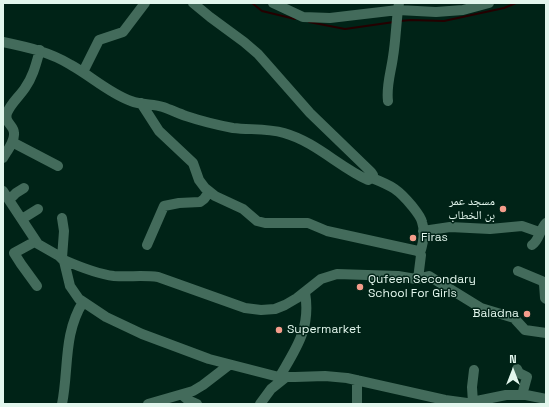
<!DOCTYPE html>
<meta charset="utf-8">
<style>
body{margin:0}
#map{position:relative;width:549px;height:407px;overflow:hidden;background:#002317;font-family:"Space Grotesk",sans-serif}
canvas{display:block}
.frame{position:absolute;inset:0;border:4px solid #e2f6ed;pointer-events:none}
.north{position:absolute;left:493px;top:351px;width:40px;height:40px;-webkit-text-stroke:3px #002317;paint-order:stroke;rotate:0deg;font-size:11px;font-weight:700;line-height:16px;text-align:center;color:#e2f6ed}
.north::after{content:'';display:block;margin:auto;width:14px;height:18px;background:#e2f6ed;clip-path:polygon(50% 0,100% 100%,50% 72%,0 100%)}
</style>
<div id="map">
<canvas width="549" height="407"></canvas>
<div class="frame"></div>
<div class="north">N</div>
</div>
<script>
const g = document.querySelector('canvas').getContext('2d');
g.lineJoin = 'round';
function stroke(path, color, width, dash) {
  g.strokeStyle = color;
  g.lineWidth = width;
  g.lineCap = dash ? 'butt' : 'round';
  g.setLineDash(dash || []);
  g.stroke(path);
}
function drawText(font, color, halo, rows, align = 'center') {
  g.font = font + ' "Space Grotesk","Noto Naskh Arabic",sans-serif';
  g.lineWidth = 3;
  g.setLineDash([]);
  g.textBaseline = 'middle';
  g.strokeStyle = halo;
  g.fillStyle = color;
  for (const [text, x, y, turn = 0] of rows) {
    g.save();
    g.translate(x, y);
    g.rotate((+turn || 0) * Math.PI / 180);
    g.textAlign = isNaN(turn) ? turn : align;
    if (halo) g.strokeText(text, 0, 0);
    g.fillText(text, 0, 0);
    g.restore();
  }
}
const stream = new Path2D(`
 M 252,3 L 262,11 L 295,19
 M 400,21 L 411,20 L 444,21 L 504,8 L 516,3
 M 309,22 L 345,29 L 394,22`);
const minor = new Path2D(`
 M 273,3 L 303,17 L 330,18 L 398,10 L 436,12 L 463,10 L 489,3
 M 3,42 C 27,47 50,52 71,65 C 91,76 109,93 131,101 C 141,105 153,104 163,107 C 171,110 178,113 186,116 C 201,121 217,125 233,128 C 250,130 267,128 284,133 C 316,142 339,167 368,180 L 372,178 L 373,175 L 371,172 L 310,113 L 258,54 L 244,42 L 210,17 L 193,3
 M 83,72 L 99,40 L 123,32 L 145,3
 M 388,101 C 386,86 391,72 393,57 C 396,39 396,21 399,3
 M 141,103 L 159,131 L 193,163 L 199,180 L 205,188 L 215,196 L 243,209 L 257,221 L 265,223 L 308,223 L 327,231 L 418,251 L 421,255 L 418,279
 M 12,142 L 58,166
 M 3,158 C 7,151 15,141 14,133 C 14,125 4,123 7,113 C 11,103 19,97 25,88 C 33,77 36,64 40,50
 M 372,178 C 392,186 398,189 412,206 C 416,211 421,217 422,222 C 425,231 423,244 420,253
 M 3,191 L 38,244 L 59,256 L 64,261 L 70,286 L 79,299 L 106,317 L 142,334 L 209,359 L 275,376 L 295,377 L 325,376 L 347,378 L 445,400 L 467,403 L 506,395 L 526,395 L 546,399
 M 9,200 L 16,193 L 24,188
 M 62,218 L 64,231 L 62,258
 M 22,219 L 38,209
 M 423,231 L 450,227 L 490,229 L 522,226 L 539,232
 M 36,241 L 14,253 L 21,264 L 37,286
 M 147,245 L 164,206 L 179,203 L 200,202 L 204,199 L 209,192
 M 532,245 C 539,241 540,229 546,223
 M 64,260 C 80,267 97,274 114,276 C 129,277 144,275 158,277 L 245,308 L 261,310 L 275,309 L 285,305 L 297,298 L 321,279 L 337,274 L 398,276 L 416,279 L 429,276 L 481,308 L 514,318 L 525,330 L 546,333
 M 518,271 L 542,281 L 544,284 L 545,298 L 546,299
 M 517,369 L 519,373 L 527,377 L 522,395
 M 280,376 C 297,347 311,328 305,292
 M 357,380 L 357,404
 M 182,395 L 188,400 L 197,404
 M 473,403 L 472,387 L 474,370
 M 62,404 C 69,369 63,334 83,302
 M 148,404 L 193,391 L 203,385 L 229,365
 M 260,404 L 271,389 L 286,377`);
const markers = [
 [503,209,4,"#f49d8b"],
 [413,238,4,"#f49d8b"],
 [360,287,4,"#f49d8b"],
 [527,314,4,"#f49d8b"],
 [279,330,4,"#f49d8b"]
];
const poiNames = [
 ["مسجد عمر",495,202,"right"],
 ["بن الخطاب",495,216,"right"],
 ["Firas",421,238],
 ["Qufeen Secondary",368,280],
 ["School For Girls",368,294],
 ["Baladna",519,314,"right"],
 ["Supermarket",287,330]
];
stroke(stream, '#240000', 2);
stroke(minor, '#436b5b', 10);
for (const [x, y, r, color] of markers) {
  const dot = new Path2D();
  dot.arc(x, y, r, 0, 2 * Math.PI);
  g.fillStyle = color;
  g.fill(dot);
  stroke(dot, '#002317', 1.5);
}
drawText('12px', '#e2f6ed', '#002317', poiNames, 'left');
</script>
